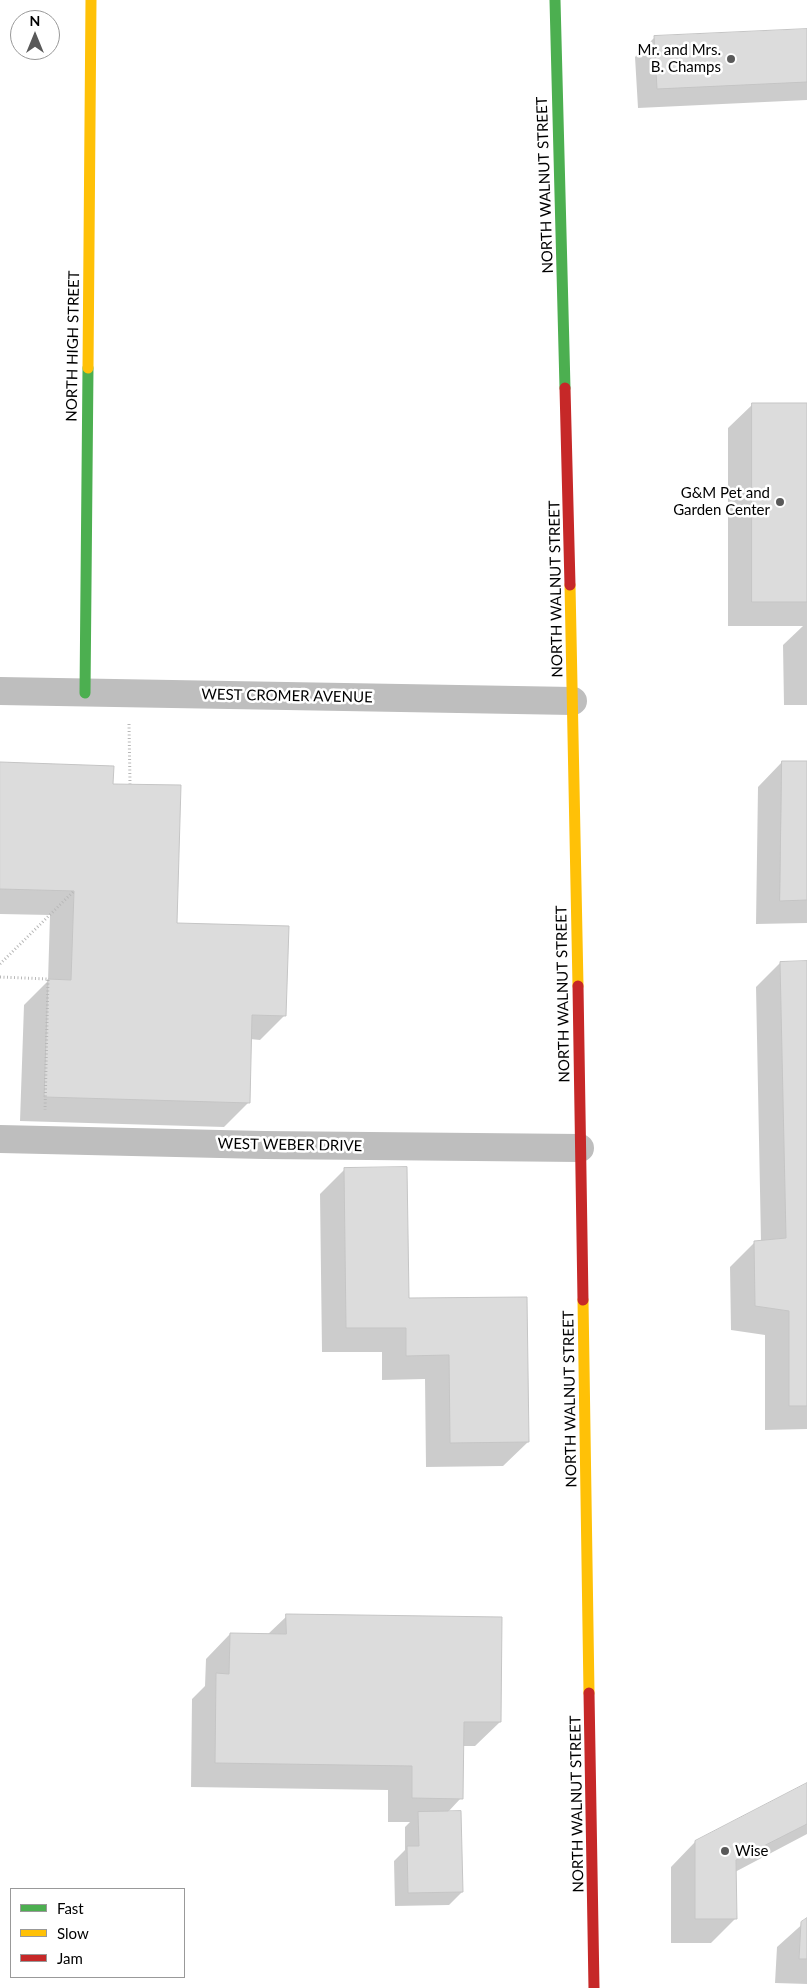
<!DOCTYPE html>
<style>
body{margin:0}
#map{position:relative;width:807px;height:1988px;overflow:hidden;background:#fff;font-family:Lato,sans-serif}
canvas{display:block}
.legend{position:absolute;left:10px;top:1888px;width:175px;height:90px;box-sizing:border-box;background:#fff;border:1px solid #999;margin:0;padding:6px 9px;list-style:none;font-size:15px;color:#000}
.legend li{display:flex;align-items:center;gap:10px;height:25px}
.legend b{width:25px;border:1px solid #999}
.north{position:absolute;left:10px;top:10px;width:50px;height:50px;box-sizing:border-box;background:#fff;border:1px solid #999;border-radius:50%;rotate:0deg;font-size:14px;font-weight:700;line-height:20px;text-align:center;color:#000}
.north::after{content:'';display:block;margin:auto;width:18px;height:22px;background:#595959;clip-path:polygon(50% 0,100% 100%,50% 72%,0 100%)}
</style>
<div id="map">
<canvas width="807" height="1988"></canvas>
<ul class="legend">
<li><b style="height:6px;background:#4caf50"></b>Fast</li>
<li><b style="height:6px;background:#ffc107"></b>Slow</li>
<li><b style="height:6px;background:#c62828"></b>Jam</li>
</ul>
<div class="north">N</div>
</div>
<script>
const g = document.querySelector('canvas').getContext('2d');
g.lineJoin = 'round';
function fillPath(path, color) {
  g.fillStyle = color;
  g.fill(path, 'evenodd');
}
function stroke(path, color, width, dash) {
  g.strokeStyle = color;
  g.lineWidth = width;
  g.lineCap = dash ? 'butt' : 'round';
  g.setLineDash(dash || []);
  g.stroke(path);
}
function drawText(font, color, halo, rows, align = 'center') {
  g.font = font + ' Lato,sans-serif';
  g.lineWidth = 5;
  g.setLineDash([]);
  g.textBaseline = 'middle';
  g.strokeStyle = halo;
  g.fillStyle = color;
  for (const [text, x, y, turn = 0] of rows) {
    g.save();
    g.translate(x, y);
    g.rotate((+turn || 0) * Math.PI / 180);
    g.textAlign = isNaN(turn) ? turn : align;
    if (halo) g.strokeText(text, 0, 0);
    g.fillText(text, 0, 0);
    g.restore();
  }
}
const shadow = new Path2D(`
 M 807,30 L 807,100 L 638,108 L 635,57 L 655,37 Z
 M 753,404 L 807,404 L 807,705 L 784,705 L 783,645 L 803,626 L 728,626 L 728,428 Z
 M 782,762 L 807,762 L 807,923 L 756,924 L 758,787 Z
 M 0,764 L 112,785 L 175,924 L 285,1015 L 260,1040 L 250,1039 L 248,1103 L 224,1127 L 20,1121 L 24,1005 L 48,981 L 50,915 L 0,914 Z
 M 807,962 L 807,1429 L 765,1430 L 765,1335 L 731,1330 L 730,1267 L 755,1242 L 761,1242 L 756,987 L 780,963 Z
 M 344,1170 L 408,1299 L 528,1442 L 503,1466 L 426,1467 L 425,1379 L 382,1380 L 382,1352 L 322,1352 L 320,1194 Z
 M 287,1616 L 500,1722 L 475,1746 L 462,1746 L 461,1798 L 447,1813 L 462,1892 L 449,1905 L 395,1906 L 394,1861 L 405,1850 L 405,1827 L 410,1822 L 388,1822 L 388,1790 L 191,1787 L 192,1699 L 205,1686 L 206,1659 L 230,1634 L 267,1635 Z
 M 807,1784 L 807,1834 L 735,1872 L 736,1918 L 711,1943 L 671,1943 L 671,1867 L 695,1842 Z
 M 807,1920 L 807,1984 L 775,1983 L 777,1947 Z`);
const building = new Path2D(`
 M 807,29 L 807,82 L 657,89 L 654,36 Z
 M 752,403 L 807,403 L 807,602 L 752,602 Z
 M 782,761 L 807,761 L 807,900 L 780,901 Z
 M 0,762 L 114,766 L 113,784 L 181,785 L 177,923 L 289,926 L 286,1016 L 252,1015 L 250,1103 L 44,1097 L 48,979 L 71,980 L 74,891 L 0,889 Z
 M 807,961 L 807,1406 L 789,1406 L 789,1311 L 755,1306 L 754,1241 L 786,1238 L 780,962 Z
 M 407,1167 L 409,1298 L 527,1297 L 529,1442 L 450,1443 L 449,1355 L 406,1356 L 406,1328 L 346,1328 L 344,1168 Z
 M 286,1614 L 502,1617 L 501,1722 L 464,1722 L 463,1799 L 412,1798 L 412,1766 L 215,1763 L 216,1673 L 229,1674 L 230,1633 L 286,1634 Z
 M 807,1783 L 807,1824 L 736,1860 L 737,1919 L 695,1919 L 695,1841 Z
 M 461,1811 L 463,1892 L 408,1893 L 407,1846 L 419,1846 L 418,1812 Z
 M 807,1918 L 807,1959 L 799,1959 L 801,1922 Z`);
const path = new Path2D(`
 M 129,724 L 130,784
 M 0,964 L 74,891
 M 0,977 L 48,979 L 45,1110`);
const street = new Path2D(`
 M 0,691 L 573,701
 M 0,1139 L 264,1145 L 580,1148`);
const fast = new Path2D(`
 M 555,0 L 565,388
 M 85,693 L 88,368`);
const slow = new Path2D(`
 M 88,368 L 91,0
 M 570,585 L 578,986
 M 583,1300 L 589,1693`);
const jam = new Path2D(`
 M 565,388 L 570,585
 M 578,986 L 583,1300
 M 589,1693 L 594,1988`);
const markers = [
 [731,59,5,"#595959"],
 [780,502,5,"#595959"],
 [725,1851,5,"#595959"]
];
const poiNames = [
 ["Mr. and Mrs.",721,50],
 ["B. Champs",721,67],
 ["G&M Pet and",770,493],
 ["Garden Center",770,510],
 ["Wise",735,1851,"left"]
];
const streetNames = [
 ["NORTH WALNUT STREET",545,185,-92],
 ["NORTH HIGH STREET",73,346,-89],
 ["NORTH WALNUT STREET",556,589,-91],
 ["WEST CROMER AVENUE",287,696,1],
 ["NORTH WALNUT STREET",563,994,-91],
 ["WEST WEBER DRIVE",290,1145,1],
 ["NORTH WALNUT STREET",570,1399,-91],
 ["NORTH WALNUT STREET",577,1804,-91]
];
fillPath(shadow, '#0003');
fillPath(building, '#dcdcdc');
stroke(building, '#c5c5c5', 1);
stroke(path, '#b8b8b8', 3, [1, 2.5]);
stroke(street, '#bebebe', 28);
stroke(fast, '#4caf50', 11);
stroke(slow, '#ffc107', 11);
stroke(jam, '#c62828', 11);
for (const [x, y, r, color] of markers) {
  const dot = new Path2D();
  dot.arc(x, y, r, 0, 2 * Math.PI);
  g.fillStyle = color;
  g.fill(dot);
  stroke(dot, '#fff', 2);
}
drawText('15px', '#000', '#fff', poiNames, 'right');
drawText('15px', '#000', '#fff', streetNames);
</script>
